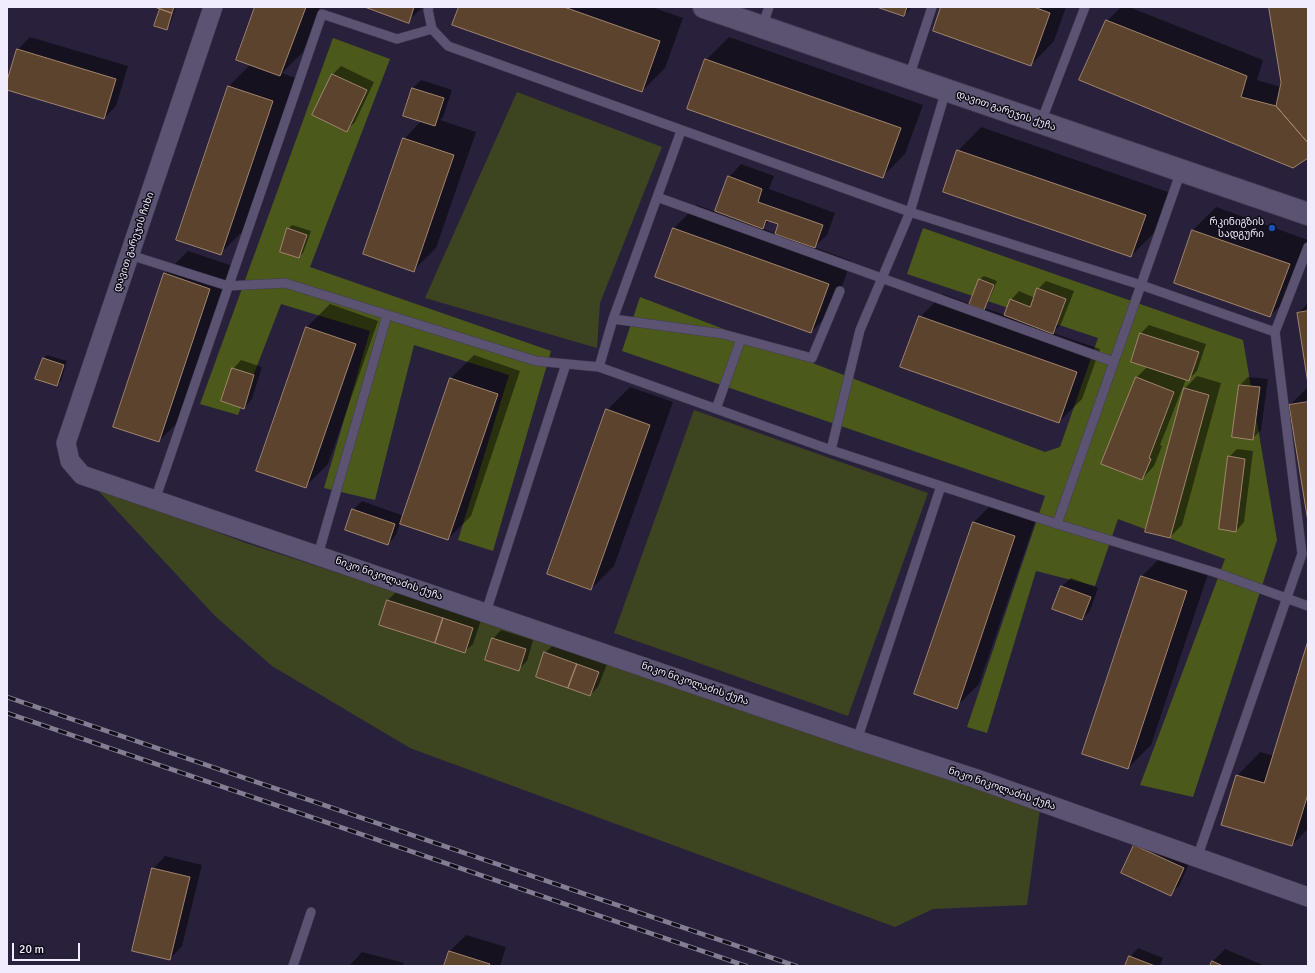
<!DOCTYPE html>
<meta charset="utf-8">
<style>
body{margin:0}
#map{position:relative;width:1315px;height:973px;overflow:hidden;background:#29213b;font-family:Signika,sans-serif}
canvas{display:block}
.frame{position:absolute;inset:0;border:8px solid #f0ebfd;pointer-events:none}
.scale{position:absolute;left:12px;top:943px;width:68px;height:18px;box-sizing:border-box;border:2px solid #f0ebfd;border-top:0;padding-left:5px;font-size:12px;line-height:14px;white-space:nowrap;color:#f0ebfd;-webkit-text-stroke:3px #110d19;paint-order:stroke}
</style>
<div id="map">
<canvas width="1315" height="973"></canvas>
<div class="frame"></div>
<div class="scale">20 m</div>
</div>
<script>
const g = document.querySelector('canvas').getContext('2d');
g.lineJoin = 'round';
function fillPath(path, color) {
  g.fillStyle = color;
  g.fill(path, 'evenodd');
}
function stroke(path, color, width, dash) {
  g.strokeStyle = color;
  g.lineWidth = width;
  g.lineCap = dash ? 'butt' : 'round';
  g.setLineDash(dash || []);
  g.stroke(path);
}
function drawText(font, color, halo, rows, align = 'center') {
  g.font = font + ' Signika,"Noto Sans Georgian",sans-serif';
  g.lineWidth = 3;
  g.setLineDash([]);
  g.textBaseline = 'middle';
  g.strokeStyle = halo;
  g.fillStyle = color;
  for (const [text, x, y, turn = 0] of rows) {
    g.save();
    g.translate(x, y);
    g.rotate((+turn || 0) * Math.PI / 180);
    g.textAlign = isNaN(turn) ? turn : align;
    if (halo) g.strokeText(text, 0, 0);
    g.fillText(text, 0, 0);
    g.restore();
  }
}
const green = new Path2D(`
 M 517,92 L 662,147 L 600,303 L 597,348 L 425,298 Z
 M 694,410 L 928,493 L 848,716 L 614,633 Z
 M 94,486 L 246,543 L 623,666 L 1040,809 L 1027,905 L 933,909 L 895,927 L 410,748 L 272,666 L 215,616 Z`);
const forest = new Path2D(`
 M 333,38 L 390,59 L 310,267 L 551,351 L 493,551 L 458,540 L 509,375 L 414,345 L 375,500 L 324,488 L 370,331 L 281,304 L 238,415 L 200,404 Z
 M 923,228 L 1243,340 L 1277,540 L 1193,797 L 1140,785 L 1225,559 L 1118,519 L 1095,586 L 1036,571 L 987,733 L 967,727 L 1045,496 L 622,351 L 640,297 L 1045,452 L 1060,447 L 1098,338 L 907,274 Z`);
const shadow = new Path2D(`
 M 158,7 L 176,7 L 170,25 L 166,29 L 155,26 L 162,8 Z
 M 256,7 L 320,7 L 303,52 L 282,73 L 295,78 L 243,231 L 220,254 L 177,239 L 229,86 L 251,64 Z
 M 368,7 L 423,7 L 408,21 Z
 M 460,7 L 652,7 L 683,18 L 665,68 L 642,91 Z
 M 880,7 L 912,7 L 904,15 Z
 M 942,7 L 1066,7 L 1054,41 L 1031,65 Z
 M 1121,7 L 1129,7 L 1263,60 L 1257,80 L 1281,87 L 1282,83 L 1270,7 L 1308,7 L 1308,157 L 1107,21 Z
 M 30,37 L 128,66 L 116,106 L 104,118 L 7,89 L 7,85 L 18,49 Z
 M 729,37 L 923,105 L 905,154 L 882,177 L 706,60 Z
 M 341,66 L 374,82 L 355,122 L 347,130 L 332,75 Z
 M 421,80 L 452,90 L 443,117 L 440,120 L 476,132 L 436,248 L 413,271 L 404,139 L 421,121 L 413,88 Z
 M 981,127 L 1168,192 L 1154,233 L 1131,256 L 958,151 Z
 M 741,164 L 774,176 L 769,189 L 835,213 L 827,235 L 814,247 L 851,261 L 834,309 L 811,332 L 656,276 L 674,228 L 697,205 L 716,212 L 729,177 ZM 770,220 L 779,224 L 776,234 L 762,228 Z
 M 1216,207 L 1308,240 L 1308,252 L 1293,293 L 1270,316 L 1175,282 L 1193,230 Z
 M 292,225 L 311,231 L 303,253 L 299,257 L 288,229 Z
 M 188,251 L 233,266 L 182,418 L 159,441 L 165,274 Z
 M 984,276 L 997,281 L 987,305 L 984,308 L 1005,315 L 1011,300 L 1019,291 L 1035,298 L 1038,289 L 1046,281 L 1074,291 L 1061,324 L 1053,333 L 1100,349 L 1082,399 L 1059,422 L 920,317 L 943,294 L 971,304 L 980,279 Z
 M 1308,303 L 1308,378 L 1298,313 Z
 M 330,304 L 378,321 L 328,464 L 305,487 L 307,327 Z
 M 1149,325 L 1206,344 L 1197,371 L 1189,379 L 1186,379 L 1160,445 L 1162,446 L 1154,466 L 1142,479 L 1136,378 L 1148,366 L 1132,361 L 1141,333 Z
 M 47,355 L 67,361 L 61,381 L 57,385 L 43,359 Z
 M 474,355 L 520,371 L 471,516 L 448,539 L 400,523 L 396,535 L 388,544 L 353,510 L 362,501 L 404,516 L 451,378 Z
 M 241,360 L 262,367 L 252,399 L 244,408 L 233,369 Z
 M 1197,376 L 1221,383 L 1182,525 L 1170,537 L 1185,388 Z
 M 1248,377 L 1268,379 L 1261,430 L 1252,439 L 1240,385 Z
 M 630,387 L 673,402 L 614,566 L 591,589 L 607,410 Z
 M 1308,387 L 1308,516 L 1290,405 Z
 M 1237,449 L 1253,451 L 1244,522 L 1236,531 L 1229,457 Z
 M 997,499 L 1038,513 L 979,684 L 956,707 L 916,694 L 974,522 Z
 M 1165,553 L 1210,568 L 1151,745 L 1128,768 L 1083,753 L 1142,576 Z
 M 1071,578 L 1098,588 L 1090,611 L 1082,619 L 1054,609 L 1062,586 Z
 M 396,592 L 481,620 L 473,644 L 464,652 L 388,600 Z
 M 501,630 L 533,640 L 527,661 L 518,670 L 493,639 Z
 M 1308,644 L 1308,829 L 1292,845 L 1237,776 L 1260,752 L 1274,756 Z
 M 553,645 L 607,664 L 598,687 L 590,695 L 545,653 Z
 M 1134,845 L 1191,859 L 1179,886 L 1170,894 Z
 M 165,856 L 202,865 L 182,946 L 170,959 L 153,869 Z
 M 466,935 L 506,947 L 500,966 L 445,966 L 450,951 Z
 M 1138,948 L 1163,958 L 1160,966 L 1126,966 L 1130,957 Z
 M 1225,949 L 1263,965 L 1262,966 L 1211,966 L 1212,962 Z
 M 362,952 L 404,963 L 403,966 L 349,966 Z`);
const building = new Path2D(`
 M 155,7 L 174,7 L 172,13 Z
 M 255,7 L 306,7 L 280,76 L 236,60 Z
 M 365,7 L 414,7 L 409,23 Z
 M 459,7 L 564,7 L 660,41 L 642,92 L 452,25 Z
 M 877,7 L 907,7 L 904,16 Z
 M 941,7 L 1034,7 L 1050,13 L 1031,66 L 933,31 Z
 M 1269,7 L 1308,7 L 1308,143 L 1276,106 L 1281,83 Z
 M 160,9 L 172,13 L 167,30 L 154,26 Z
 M 1106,20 L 1247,76 L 1241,97 L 1276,106 L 1308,143 L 1308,158 L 1293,168 L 1079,80 Z
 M 17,49 L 116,79 L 104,119 L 7,90 L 7,81 Z
 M 705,59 L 901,128 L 883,178 L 687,109 Z
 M 332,74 L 367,90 L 347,132 L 312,115 Z
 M 228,86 L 273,101 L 221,255 L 176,240 Z
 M 412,88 L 444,98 L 435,126 L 403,116 Z
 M 403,138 L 454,155 L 414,272 L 363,254 Z
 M 957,150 L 1146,215 L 1131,257 L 943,192 Z
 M 728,176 L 762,189 L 758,202 L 823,225 L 815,248 L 775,234 L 778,224 L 766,220 L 763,229 L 715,211 Z
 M 287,228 L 307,235 L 299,258 L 280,252 Z
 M 673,228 L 829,284 L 811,333 L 655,277 Z
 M 1192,230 L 1290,264 L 1270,317 L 1174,283 Z
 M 164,273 L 210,289 L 159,442 L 113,427 Z
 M 979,279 L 994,285 L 984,310 L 969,305 Z
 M 1037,288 L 1066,299 L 1053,334 L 1004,315 L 1010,299 L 1030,307 Z
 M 1308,311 L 1308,384 L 1297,313 Z
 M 919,316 L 1077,372 L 1059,423 L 900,367 Z
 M 306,327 L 356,344 L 306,488 L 256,471 Z
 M 1140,333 L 1199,352 L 1189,381 L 1131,362 Z
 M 43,358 L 64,365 L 57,386 L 35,379 Z
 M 232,368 L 254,375 L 244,409 L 221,401 Z
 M 1136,377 L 1174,392 L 1149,458 L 1151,459 L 1142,480 L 1101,464 Z
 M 450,378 L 498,394 L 448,540 L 400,524 Z
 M 1239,385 L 1260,387 L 1253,440 L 1232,437 Z
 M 1184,388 L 1209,395 L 1170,538 L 1145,532 Z
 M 1308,402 L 1308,522 L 1289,405 Z
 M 606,409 L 650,425 L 591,590 L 547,574 Z
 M 1228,456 L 1245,459 L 1236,532 L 1219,529 Z
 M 352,509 L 395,524 L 388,545 L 345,530 Z
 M 973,522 L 1015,536 L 957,709 L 914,694 Z
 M 1141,576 L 1187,591 L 1128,769 L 1082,754 Z
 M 1061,586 L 1091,597 L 1082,620 L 1052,609 Z
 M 387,600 L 443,618 L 435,643 L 379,625 Z
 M 443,618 L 473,628 L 465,653 L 435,643 Z
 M 492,638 L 526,649 L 519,671 L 485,660 Z
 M 1308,641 L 1308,794 L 1292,846 L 1221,825 L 1236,775 L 1264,783 Z
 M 544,652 L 577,664 L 568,688 L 536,677 Z
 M 577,664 L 599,672 L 590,696 L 568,688 Z
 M 1134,845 L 1184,868 L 1171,896 L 1121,873 Z
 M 152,868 L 190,877 L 170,960 L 132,951 Z
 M 449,951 L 490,964 L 489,966 L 444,966 Z
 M 1129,956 L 1155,966 L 1125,966 Z
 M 1212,961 L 1223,966 L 1210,966 Z`);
const lane = new Path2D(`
 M 429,7 L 428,10 L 432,29 L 448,46 L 910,212 L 1141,285 L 1275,332
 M 762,27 L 769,7
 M 909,77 L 932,7
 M 1041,122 L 1085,7
 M 657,197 L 1114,362
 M 130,255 L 228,286 L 285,283 L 536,361 L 599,367 L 831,450 L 1057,524 L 1217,573 L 1308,606
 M 613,319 L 723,334 L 812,358 L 840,291
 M 599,367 L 613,319 L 681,131
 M 716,409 L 741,339
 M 831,450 L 860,330 L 910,212 L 946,90
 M 155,500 L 322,14 L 397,39 L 432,29
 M 1057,524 L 1181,171
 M 318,555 L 387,315
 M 486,612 L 566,364
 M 857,740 L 941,486
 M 1197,858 L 1302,554 L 1275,332 L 1308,247
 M 293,966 L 311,912`);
const street = new Path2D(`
 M 213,7 L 66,443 L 70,461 L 82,475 L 857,740 L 974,778 L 1308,897`);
const secondary = new Path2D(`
 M 704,7 L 1308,214`);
const rail = new Path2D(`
 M 7,697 L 796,966
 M 7,713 L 746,966`);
const markers = [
 [1272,228,4,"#1a4fb4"]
];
const streetNames = [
 ["დავით გარეჯის ქუჩა",1006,111,19],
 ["დავით გარეჯის ჩიხი",134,242,-71],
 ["ნიკო ნიკოლაძის ქუჩა",389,579,19],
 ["ნიკო ნიკოლაძის ქუჩა",695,684,19],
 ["ნიკო ნიკოლაძის ქუჩა",1002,789,19]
];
const poiNames = [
 ["რკინიგზის",1264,222],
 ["სადგური",1264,234]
];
fillPath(green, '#3c4520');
fillPath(forest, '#4b5a1b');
fillPath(shadow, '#0007');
fillPath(building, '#5c432d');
stroke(building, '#a1846d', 1);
stroke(lane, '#433c52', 10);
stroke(street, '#433c52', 20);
stroke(secondary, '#433c52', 24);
stroke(lane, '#5b5371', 9);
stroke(street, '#5b5371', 19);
stroke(secondary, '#5b5371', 22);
stroke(rail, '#847d93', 4.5);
stroke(rail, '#110d19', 3, [9]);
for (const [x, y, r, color] of markers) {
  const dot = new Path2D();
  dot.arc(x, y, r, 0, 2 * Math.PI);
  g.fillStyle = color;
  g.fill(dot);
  stroke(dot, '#110d19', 1.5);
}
drawText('10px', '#f0ebfd', '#110d19', streetNames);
drawText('10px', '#f0ebfd', '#110d19', poiNames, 'right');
</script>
